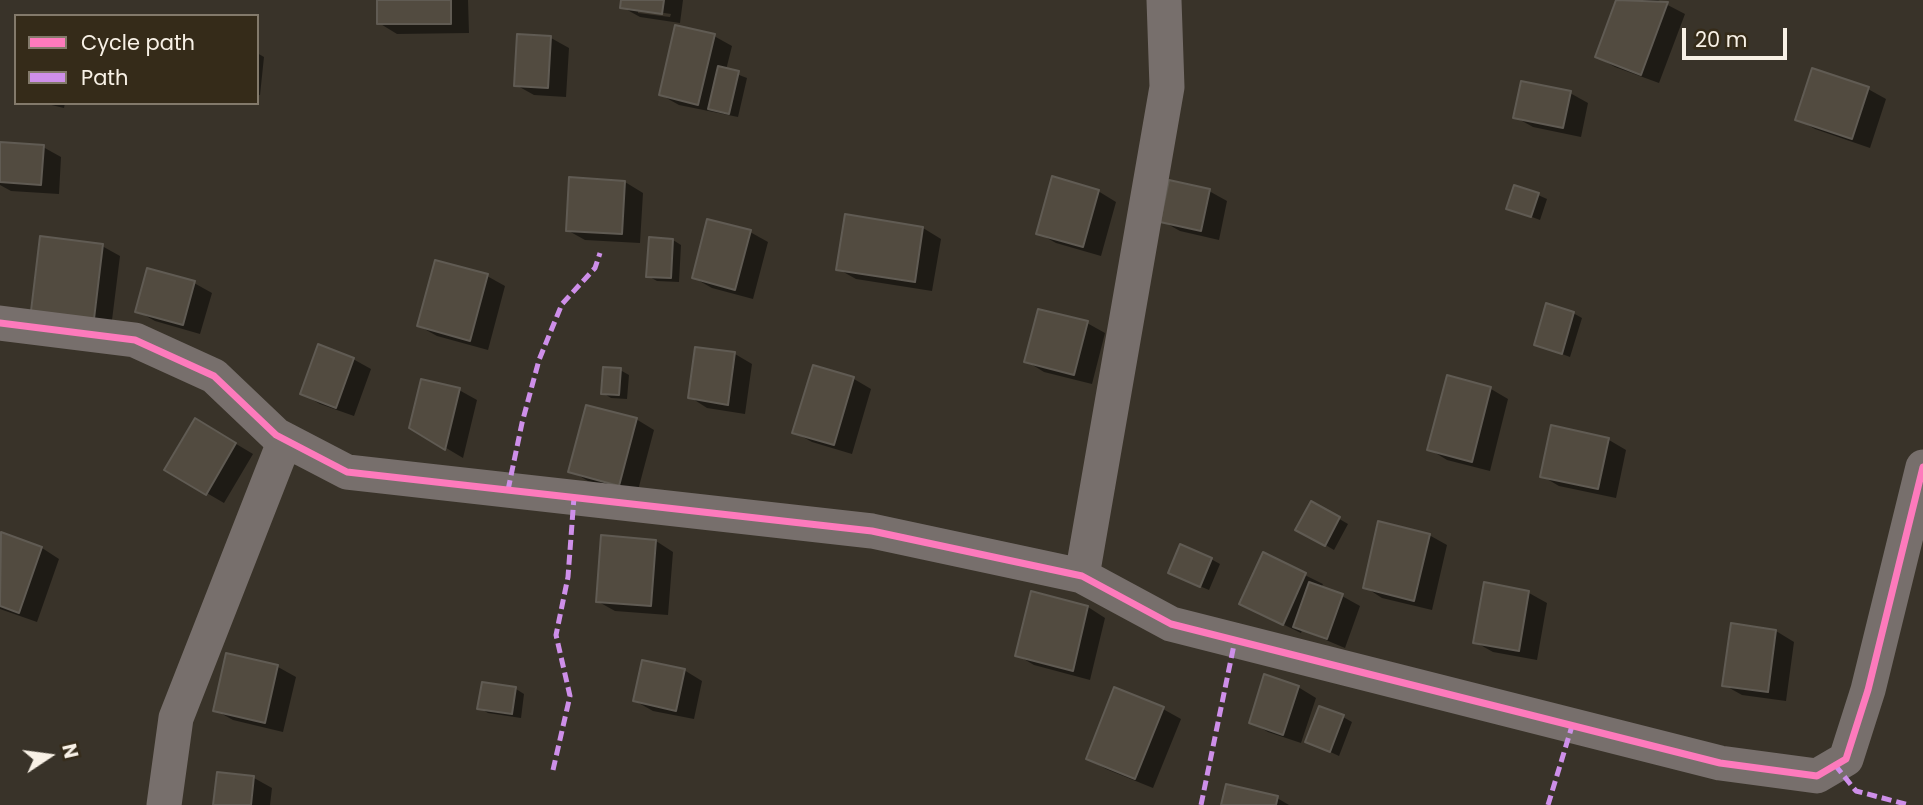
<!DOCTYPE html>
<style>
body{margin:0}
#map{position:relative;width:1923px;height:805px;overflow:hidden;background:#393329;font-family:Poppins,sans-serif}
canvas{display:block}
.legend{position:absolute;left:14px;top:14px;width:245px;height:91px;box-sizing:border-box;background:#352b19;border:2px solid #837a6b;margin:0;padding:9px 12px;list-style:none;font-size:21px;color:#f8f1e6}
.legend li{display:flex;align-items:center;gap:14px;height:35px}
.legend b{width:35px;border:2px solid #837a6b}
.north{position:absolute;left:14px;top:721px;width:70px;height:70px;-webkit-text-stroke:5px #352b19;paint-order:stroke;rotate:77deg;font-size:19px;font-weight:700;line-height:28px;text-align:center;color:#f8f1e6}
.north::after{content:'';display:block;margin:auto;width:24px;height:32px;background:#f8f1e6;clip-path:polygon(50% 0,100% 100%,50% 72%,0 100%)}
.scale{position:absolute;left:1682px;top:28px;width:105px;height:32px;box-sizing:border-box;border:4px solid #f8f1e6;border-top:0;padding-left:9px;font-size:21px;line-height:24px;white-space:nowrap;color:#f8f1e6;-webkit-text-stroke:5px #352b19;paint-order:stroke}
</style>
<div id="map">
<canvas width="1923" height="805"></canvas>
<ul class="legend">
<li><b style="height:9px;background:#fd7abc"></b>Cycle path</li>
<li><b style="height:9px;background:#ce8fe9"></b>Path</li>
</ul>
<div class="north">N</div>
<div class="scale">20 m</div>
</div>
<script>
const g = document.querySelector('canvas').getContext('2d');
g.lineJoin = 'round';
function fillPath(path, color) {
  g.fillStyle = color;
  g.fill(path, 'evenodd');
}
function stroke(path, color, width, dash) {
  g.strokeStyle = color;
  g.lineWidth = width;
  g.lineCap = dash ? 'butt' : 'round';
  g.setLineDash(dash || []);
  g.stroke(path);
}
const shadow = new Path2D(`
 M 379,0 L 468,0 L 469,33 L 397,34 L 379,23 Z
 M 623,0 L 683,0 L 680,23 L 640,17 L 622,7 ZM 638,9 L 671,14 L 670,17 L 638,13 Z
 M 1618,0 L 1658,0 L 1685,14 L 1659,83 L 1615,67 L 1597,57 Z
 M 714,36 L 732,46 L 726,70 L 747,78 L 738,117 L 679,105 L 661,95 Z
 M 551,38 L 569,48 L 566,97 L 534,95 L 516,85 Z
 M 257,53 L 264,57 L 260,95 L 257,95 Z
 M 1868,89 L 1886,99 L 1870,148 L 1815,129 L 1797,119 Z
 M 1570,93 L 1588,103 L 1581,137 L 1533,127 L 1515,117 Z
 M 43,103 L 65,103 L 64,108 Z
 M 0,144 L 43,147 L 61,157 L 59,194 L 11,191 L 0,185 Z
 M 570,179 L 625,182 L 643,193 L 640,243 L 585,240 L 567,230 Z
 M 1098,191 L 1116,202 L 1101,256 L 1056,243 L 1038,233 Z
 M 1209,191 L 1227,201 L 1219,240 L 1180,231 L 1162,221 Z
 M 1538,195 L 1547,199 L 1540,220 L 1508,208 Z
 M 846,216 L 923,228 L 941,239 L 932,291 L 856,279 L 838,269 Z
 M 750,232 L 768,242 L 753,299 L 712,288 L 694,278 Z
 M 673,240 L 681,245 L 679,282 L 657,281 L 648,276 Z
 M 102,246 L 120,256 L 111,328 L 51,320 Z
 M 487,276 L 505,286 L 488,350 L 437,336 L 419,326 Z
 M 194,283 L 212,293 L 200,334 L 155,321 L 137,311 Z
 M 1573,313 L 1582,318 L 1570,357 L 1536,344 Z
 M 1087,323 L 1105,333 L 1092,384 L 1044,372 L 1026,361 Z
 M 735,354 L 752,364 L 745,414 L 707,408 L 690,397 Z
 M 353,359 L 371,369 L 354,416 L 320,404 L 302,394 Z
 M 814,367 L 854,379 L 871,389 L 852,454 L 812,442 L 794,432 Z
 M 620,370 L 629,375 L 627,399 L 611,398 L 603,393 Z
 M 1448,378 L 1491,389 L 1508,399 L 1490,471 L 1447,460 L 1429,449 Z
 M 459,390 L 477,400 L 463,458 L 411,427 Z
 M 636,419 L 654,430 L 637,494 L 588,481 L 571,471 Z
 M 196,420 L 253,454 L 224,503 L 167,470 Z
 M 1609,440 L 1626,450 L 1616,498 L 1559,486 L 1542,476 Z
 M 1312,503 L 1348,524 L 1334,550 L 1298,529 Z
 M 2,535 L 42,548 L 59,559 L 37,622 L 0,609 L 0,541 Z
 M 1429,535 L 1447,545 L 1432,610 L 1382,598 L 1365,587 Z
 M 656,541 L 673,552 L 668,615 L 615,611 L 597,601 Z
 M 1264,555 L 1323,584 L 1321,588 L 1342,596 L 1360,606 L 1345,648 L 1302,630 L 1301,633 L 1241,604 Z
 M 1211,559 L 1220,564 L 1209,590 L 1178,577 Z
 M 1485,584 L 1529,593 L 1547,603 L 1537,660 L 1493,652 L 1475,642 Z
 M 1088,607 L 1105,618 L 1090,680 L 1034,665 L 1017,655 Z
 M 1733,625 L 1776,631 L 1794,642 L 1786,701 L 1742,695 L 1724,685 Z
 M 228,655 L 278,667 L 296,677 L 283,732 L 233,720 L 215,710 Z
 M 684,670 L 702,681 L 694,719 L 653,711 L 635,701 Z
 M 1298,687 L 1316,698 L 1301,743 L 1268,732 L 1251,722 Z
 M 516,689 L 524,694 L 521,718 L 488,713 L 479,708 Z
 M 1163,709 L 1181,719 L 1153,788 L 1106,769 L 1088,759 Z
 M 1343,717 L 1352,722 L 1339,756 L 1307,741 Z
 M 254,778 L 272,788 L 270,805 L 215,805 Z
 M 1277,798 L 1289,805 L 1223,805 Z`);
const building = new Path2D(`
 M 377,0 L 451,0 L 451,24 L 377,24 Z
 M 621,0 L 664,0 L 662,14 L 620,8 Z
 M 1616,0 L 1668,2 L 1641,75 L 1595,57 Z
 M 675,25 L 715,34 L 698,105 L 659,95 Z
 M 517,34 L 551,36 L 548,88 L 514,86 Z
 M 718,66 L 739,71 L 729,114 L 708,109 Z
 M 1812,68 L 1869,87 L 1852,139 L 1795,120 Z
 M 1521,81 L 1571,91 L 1563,128 L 1513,118 Z
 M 0,142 L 44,145 L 41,185 L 0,182 Z
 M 1052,176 L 1099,190 L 1083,247 L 1036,234 Z
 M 569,177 L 625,181 L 622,234 L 566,231 Z
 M 1169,180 L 1210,189 L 1201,231 L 1160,222 Z
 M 1514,185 L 1539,193 L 1531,217 L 1506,209 Z
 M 845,214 L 923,227 L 915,282 L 836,270 Z
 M 707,219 L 751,230 L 735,290 L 692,278 Z
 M 40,236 L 103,244 L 94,319 L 31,311 Z
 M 649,237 L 673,239 L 671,278 L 646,277 Z
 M 435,260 L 488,274 L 470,341 L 417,326 Z
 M 147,268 L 195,281 L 183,325 L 135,312 Z
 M 1546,303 L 1574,312 L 1562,354 L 1534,345 Z
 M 1038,309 L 1088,321 L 1074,375 L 1024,362 Z
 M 318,344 L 354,358 L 336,408 L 300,394 Z
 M 695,347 L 735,352 L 728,405 L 688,398 Z
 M 813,365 L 854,377 L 834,445 L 792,433 Z
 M 603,367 L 621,368 L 619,395 L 601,394 Z
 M 1447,375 L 1491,387 L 1472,462 L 1427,450 Z
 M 421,379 L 460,388 L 445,450 L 409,428 Z
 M 586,405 L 637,418 L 619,486 L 568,472 Z
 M 195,418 L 236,443 L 206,495 L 164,470 Z
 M 1551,425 L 1609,438 L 1598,489 L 1540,477 Z
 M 1311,501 L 1340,517 L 1325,546 L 1295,530 Z
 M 1378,521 L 1430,534 L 1414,601 L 1363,588 Z
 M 1,532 L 42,547 L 19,613 L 0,606 Z
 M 601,535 L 656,540 L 651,606 L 596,602 Z
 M 1180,544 L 1212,558 L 1200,587 L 1168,573 Z
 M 1263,552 L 1306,573 L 1283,625 L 1239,604 Z
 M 1309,582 L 1343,594 L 1327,639 L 1293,627 Z
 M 1484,582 L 1529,591 L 1519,651 L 1473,643 Z
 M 1031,591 L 1088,606 L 1073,671 L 1015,656 Z
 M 1731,623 L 1776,630 L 1768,692 L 1722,686 Z
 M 226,653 L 278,665 L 265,723 L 213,711 Z
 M 642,660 L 685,669 L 676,711 L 633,701 Z
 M 1264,674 L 1299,686 L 1283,735 L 1249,723 Z
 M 482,682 L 516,687 L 512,714 L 477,709 Z
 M 1114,687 L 1164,707 L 1135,779 L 1086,759 Z
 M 1319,706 L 1344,715 L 1330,752 L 1305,742 Z
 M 217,772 L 254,776 L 251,805 L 213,805 Z
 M 1226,784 L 1278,796 L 1276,805 L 1221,805 Z`);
const minor = new Path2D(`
 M 0,323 L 135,340 L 214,376 L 276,435 L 347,472 L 872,531 L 1082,576 L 1171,624 L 1720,763 L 1817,776 L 1846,759 L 1868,690 L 1923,467
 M 1082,576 L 1167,87 L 1164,0
 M 164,805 L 176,718 L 285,440`);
const quiet = new Path2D(`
 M 508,490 L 522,423 L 539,360 L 562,304 L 595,268 L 600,253
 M 1835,765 L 1856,791 L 1909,805
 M 553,770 L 570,696 L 556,635 L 568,577 L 574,497
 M 1201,805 L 1235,640
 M 1548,805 L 1572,726`);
const cycleway = new Path2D(`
 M 0,323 L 135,340 L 214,376 L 276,435 L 347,472 L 872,531 L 1082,576 L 1171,624 L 1720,763 L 1817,776 L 1846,759 L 1868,690 L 1923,467`);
fillPath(shadow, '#0007');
fillPath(building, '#524b40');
stroke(building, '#605b53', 2);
stroke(minor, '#776f6c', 35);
stroke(quiet, '#ce8fe9', 5, [10, 5]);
stroke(cycleway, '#fd7abc', 7);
</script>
